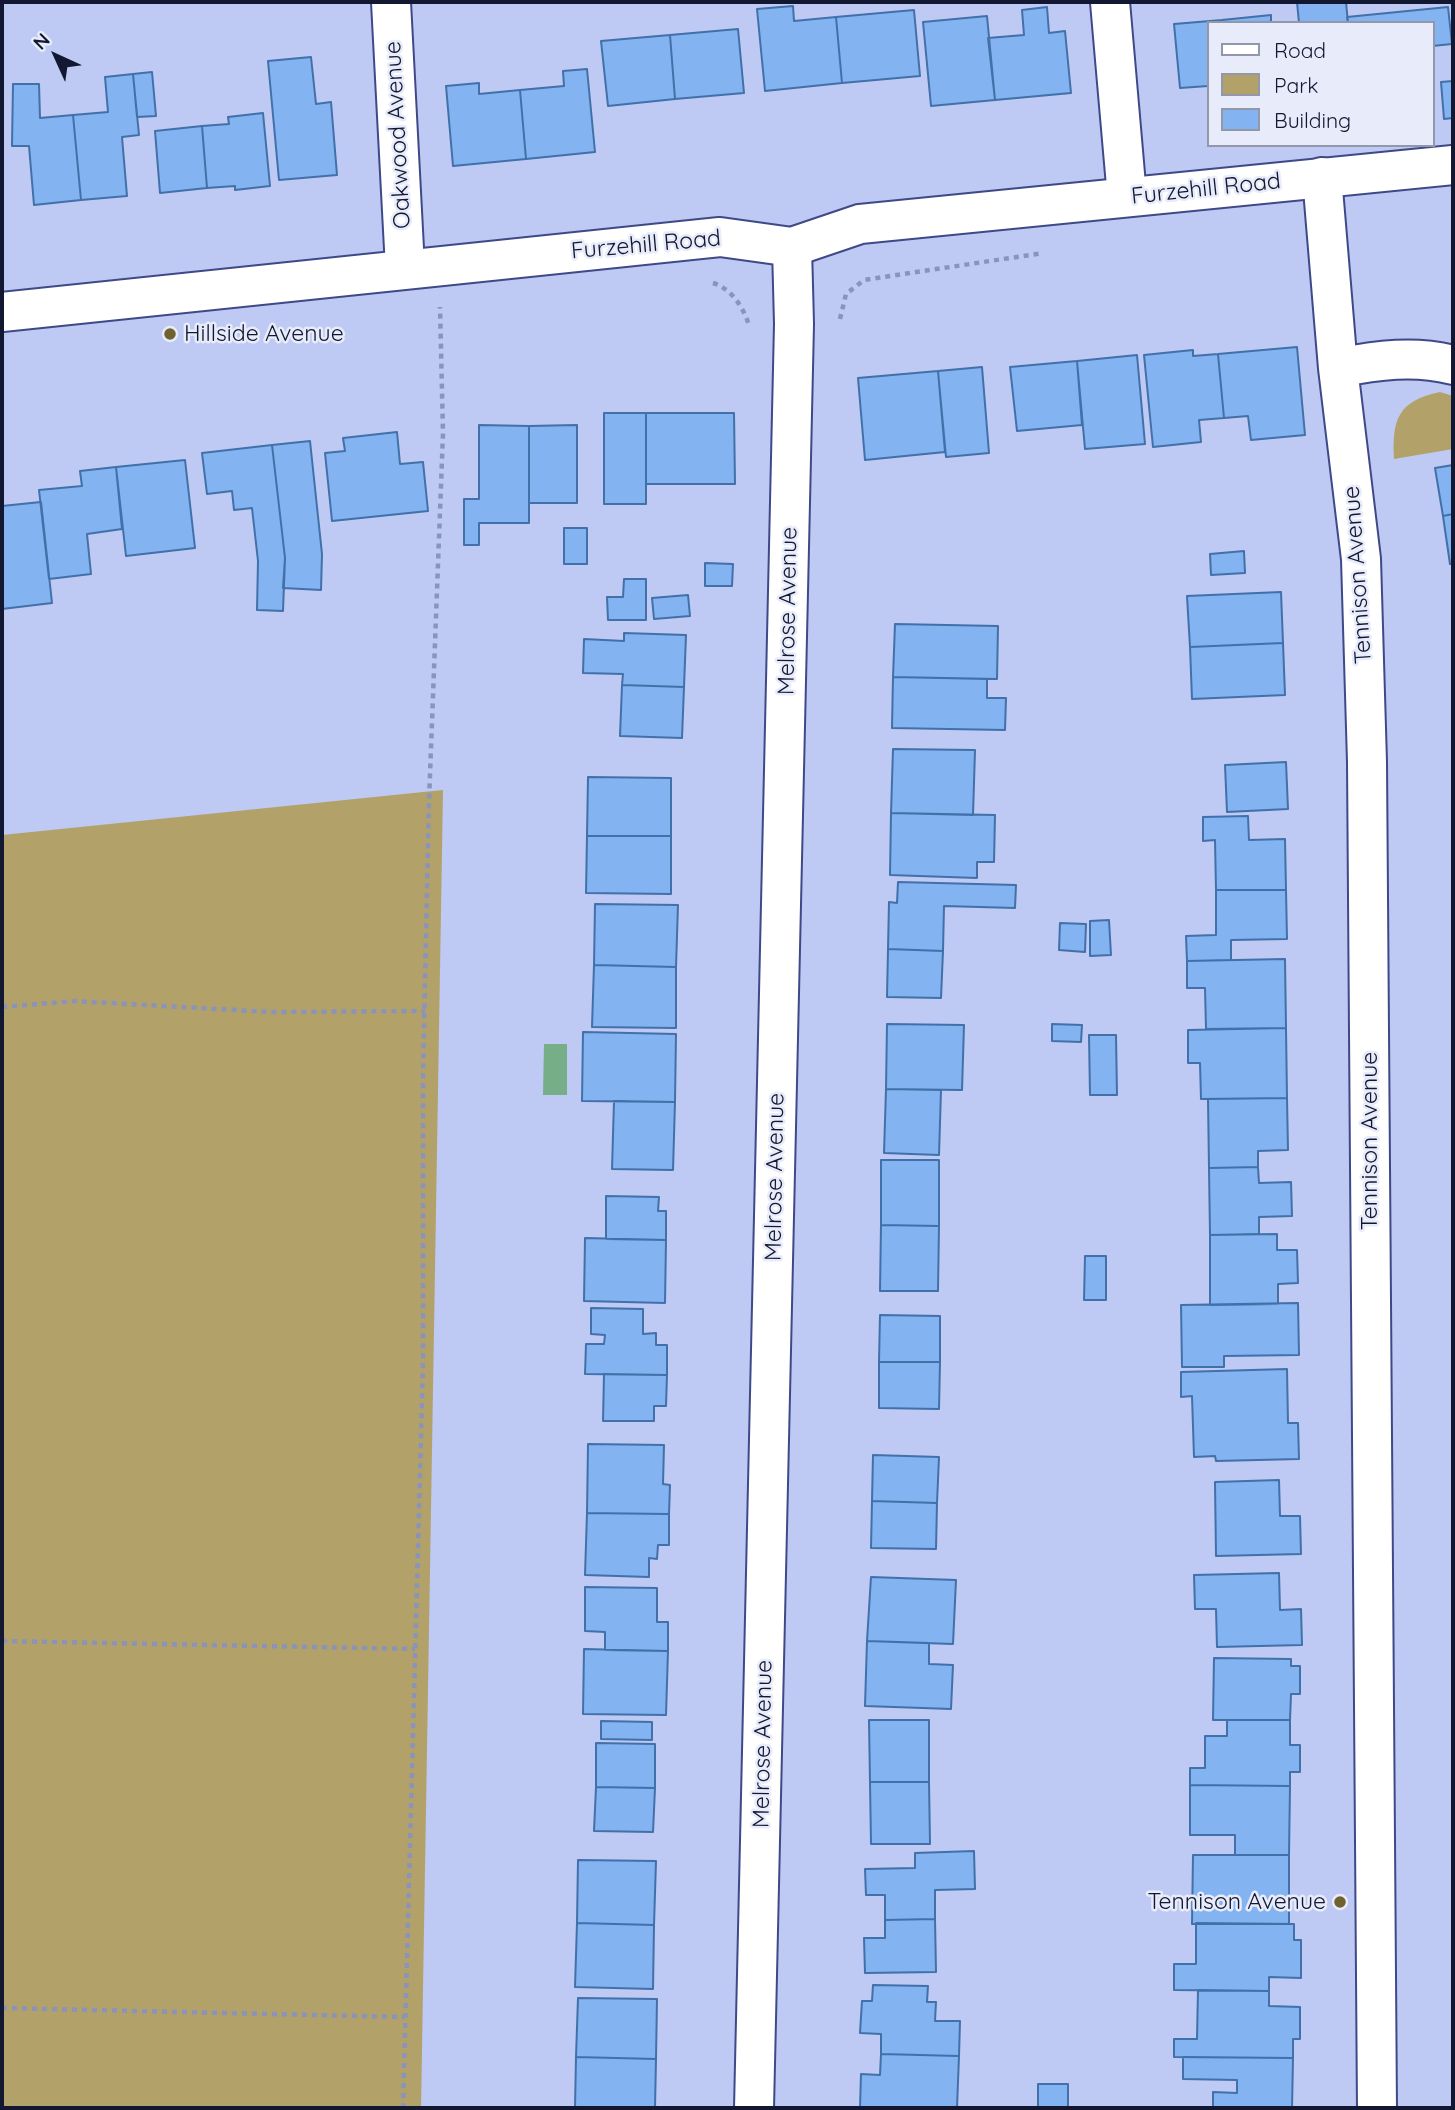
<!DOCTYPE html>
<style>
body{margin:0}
#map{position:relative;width:1455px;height:2110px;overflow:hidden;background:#bec9f4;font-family:Quicksand,sans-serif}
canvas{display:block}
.frame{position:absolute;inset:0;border:4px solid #131832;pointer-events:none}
.legend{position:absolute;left:1207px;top:21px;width:228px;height:126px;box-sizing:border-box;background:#e7ebfa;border:2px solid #9297aa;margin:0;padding:9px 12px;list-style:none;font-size:21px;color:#131832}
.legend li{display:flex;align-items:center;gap:14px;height:35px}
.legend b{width:35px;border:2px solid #9297aa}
.north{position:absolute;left:21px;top:21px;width:70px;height:70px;-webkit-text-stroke:5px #e7ebfa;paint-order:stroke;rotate:315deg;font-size:19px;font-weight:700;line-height:28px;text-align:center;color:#131832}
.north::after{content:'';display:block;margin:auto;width:24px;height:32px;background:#131832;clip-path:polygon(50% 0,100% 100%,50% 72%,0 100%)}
</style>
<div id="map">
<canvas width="1455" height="2110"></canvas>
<div class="frame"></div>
<ul class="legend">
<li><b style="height:9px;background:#fff"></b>Road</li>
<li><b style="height:19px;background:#b2a269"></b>Park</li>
<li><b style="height:19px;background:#83b4f1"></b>Building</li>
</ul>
<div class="north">N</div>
</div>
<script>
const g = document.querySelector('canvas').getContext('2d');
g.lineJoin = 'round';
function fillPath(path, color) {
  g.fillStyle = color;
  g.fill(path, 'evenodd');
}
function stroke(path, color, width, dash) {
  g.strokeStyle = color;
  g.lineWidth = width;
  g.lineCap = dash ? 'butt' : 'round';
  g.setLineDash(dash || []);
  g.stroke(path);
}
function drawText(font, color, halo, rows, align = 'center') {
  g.font = font + ' Quicksand,sans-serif';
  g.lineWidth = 5;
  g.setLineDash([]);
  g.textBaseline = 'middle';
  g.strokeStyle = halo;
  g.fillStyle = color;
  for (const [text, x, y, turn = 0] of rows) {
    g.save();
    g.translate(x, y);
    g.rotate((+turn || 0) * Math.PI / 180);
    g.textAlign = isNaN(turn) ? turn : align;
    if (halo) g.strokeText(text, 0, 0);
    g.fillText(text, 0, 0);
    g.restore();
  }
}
const green = new Path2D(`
 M 1440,392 L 1453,396 L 1453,449 L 1394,459 C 1392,419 1398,401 1440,392 Z
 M 443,790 L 421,2108 L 2,2108 L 2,835 Z`);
const water = new Path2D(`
 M 544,1044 L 567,1044 L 567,1095 L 543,1095 Z`);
const building = new Path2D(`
 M 1297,2 L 1346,2 L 1348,23 L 1299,23 Z
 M 793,6 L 794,21 L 836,17 L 842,83 L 765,91 L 757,9 Z
 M 1047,7 L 1049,33 L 1065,31 L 1071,93 L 995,100 L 988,38 L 1024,35 L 1022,10 Z
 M 1448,7 L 1452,44 L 1432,46 L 1432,23 L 1348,23 L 1347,17 Z
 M 914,10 L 920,76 L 842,83 L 836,17 Z
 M 1271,15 L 1271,23 L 1223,23 L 1222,20 Z
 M 987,16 L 995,100 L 931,106 L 923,22 Z
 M 1222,20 L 1223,23 L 1208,23 L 1208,86 L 1180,88 L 1174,24 Z
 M 738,29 L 744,93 L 675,99 L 670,35 Z
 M 670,35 L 675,99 L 608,106 L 601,41 Z
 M 311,57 L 316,104 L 331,102 L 337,175 L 279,180 L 268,61 Z
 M 587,69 L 595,152 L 526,159 L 520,90 L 564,86 L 563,71 Z
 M 152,72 L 156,116 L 137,117 L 133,74 Z
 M 133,74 L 139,135 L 122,137 L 127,196 L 81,200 L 73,115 L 108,112 L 105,77 Z
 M 1453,81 L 1453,118 L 1444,119 L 1441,82 Z
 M 479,83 L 479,94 L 520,90 L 526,159 L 453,166 L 446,86 Z
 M 13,84 L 39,84 L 40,118 L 73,115 L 81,200 L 34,205 L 29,146 L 12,146 Z
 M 263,113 L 270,186 L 235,190 L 235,186 L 207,188 L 202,126 L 229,124 L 228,117 Z
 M 202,126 L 207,188 L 160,193 L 155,131 Z
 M 1297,347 L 1305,435 L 1251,440 L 1248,416 L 1224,418 L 1218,354 Z
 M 1193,350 L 1193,356 L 1218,354 L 1224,418 L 1199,420 L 1201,442 L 1153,447 L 1144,355 Z
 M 1137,355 L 1145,444 L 1085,449 L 1077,361 Z
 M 1077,361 L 1082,425 L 1017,431 L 1010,367 Z
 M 982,367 L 989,453 L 946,457 L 938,371 Z
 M 938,371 L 945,452 L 865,460 L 858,378 Z
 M 604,413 L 646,413 L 646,504 L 604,504 Z
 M 646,413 L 734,413 L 735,484 L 646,484 Z
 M 479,425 L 529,426 L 529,523 L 479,523 L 479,545 L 464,545 L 464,499 L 479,499 Z
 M 577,425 L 577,503 L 529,503 L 529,426 Z
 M 397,432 L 400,464 L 423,462 L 428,511 L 332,521 L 325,453 L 345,451 L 343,438 Z
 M 310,441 L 322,554 L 321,590 L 283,588 L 285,558 L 272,445 Z
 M 272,445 L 285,558 L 283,611 L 257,610 L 258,561 L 252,508 L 234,510 L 232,491 L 207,494 L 202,453 Z
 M 185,460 L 195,548 L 126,556 L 116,467 Z
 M 1453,465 L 1453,514 L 1443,516 L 1435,468 Z
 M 116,467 L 122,529 L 87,534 L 91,574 L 49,579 L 39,490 L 82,486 L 80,471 Z
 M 41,502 L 52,603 L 2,609 L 2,506 Z
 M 1453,514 L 1453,564 L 1450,564 L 1443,516 Z
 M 564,528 L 587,528 L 587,564 L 564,564 Z
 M 1244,551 L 1245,573 L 1211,575 L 1210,554 Z
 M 705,563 L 733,564 L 732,586 L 705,586 Z
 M 624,579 L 646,579 L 646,620 L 608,620 L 607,597 L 623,597 Z
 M 1281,592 L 1283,643 L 1190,647 L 1187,596 Z
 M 688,595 L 690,616 L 654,619 L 652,598 Z
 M 895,624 L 998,626 L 997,679 L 893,677 Z
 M 624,633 L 686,635 L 684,687 L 622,685 L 623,674 L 583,673 L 584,639 L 624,641 Z
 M 1283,643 L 1285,695 L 1192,699 L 1190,647 Z
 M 893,677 L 987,679 L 987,698 L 1006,698 L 1005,730 L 892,728 Z
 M 622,685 L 684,687 L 682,738 L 620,736 Z
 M 893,749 L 975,750 L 973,815 L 891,813 Z
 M 1286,762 L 1288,809 L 1227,812 L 1225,765 Z
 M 588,777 L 671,778 L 671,836 L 587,836 Z
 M 891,813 L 995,815 L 994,862 L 977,862 L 977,878 L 890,875 Z
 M 1248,816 L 1249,840 L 1285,839 L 1286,890 L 1216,890 L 1215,840 L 1203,841 L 1203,817 Z
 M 587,836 L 671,836 L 671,894 L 586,893 Z
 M 898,882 L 1016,885 L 1015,908 L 944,906 L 943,951 L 888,949 L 889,902 L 897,903 Z
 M 1216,890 L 1286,890 L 1287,939 L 1231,940 L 1231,960 L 1187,961 L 1186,936 L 1216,935 Z
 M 595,904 L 678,905 L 676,967 L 594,965 Z
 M 1109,920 L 1111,955 L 1090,956 L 1090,921 Z
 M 1060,923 L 1086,924 L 1085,952 L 1059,950 Z
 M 888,949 L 943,951 L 941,998 L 887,997 Z
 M 1285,959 L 1286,1028 L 1206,1029 L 1205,988 L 1187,988 L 1187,961 Z
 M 594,965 L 676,967 L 676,1028 L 592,1027 Z
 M 887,1024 L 964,1025 L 962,1090 L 886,1089 Z
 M 1052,1024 L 1082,1025 L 1081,1042 L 1052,1041 Z
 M 1286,1028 L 1287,1098 L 1201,1099 L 1200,1063 L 1188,1063 L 1188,1030 Z
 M 583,1032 L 676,1034 L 675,1102 L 582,1101 Z
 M 1089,1035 L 1116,1035 L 1117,1095 L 1090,1095 Z
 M 886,1089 L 941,1090 L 939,1155 L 884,1153 Z
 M 1287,1098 L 1288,1150 L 1258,1151 L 1258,1167 L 1209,1168 L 1208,1099 Z
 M 614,1101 L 675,1102 L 673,1170 L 612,1169 Z
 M 881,1160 L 939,1160 L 939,1226 L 881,1225 Z
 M 1258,1167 L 1259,1183 L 1291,1182 L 1292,1216 L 1259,1217 L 1259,1234 L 1210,1235 L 1209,1168 Z
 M 606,1196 L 659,1197 L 658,1211 L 666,1211 L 666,1240 L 606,1239 Z
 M 881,1225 L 939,1226 L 938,1291 L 880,1291 Z
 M 1277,1234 L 1277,1250 L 1297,1250 L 1298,1283 L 1278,1284 L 1278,1304 L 1210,1305 L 1210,1235 Z
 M 585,1238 L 666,1240 L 665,1303 L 584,1301 Z
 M 1085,1256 L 1106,1256 L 1106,1300 L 1084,1300 Z
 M 1298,1303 L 1299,1355 L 1224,1356 L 1224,1367 L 1182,1367 L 1181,1305 Z
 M 591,1308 L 643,1309 L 643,1334 L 656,1333 L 656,1345 L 667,1345 L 667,1375 L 585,1374 L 586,1344 L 604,1344 L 605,1335 L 591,1334 Z
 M 880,1315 L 940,1316 L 940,1362 L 879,1362 Z
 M 879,1362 L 940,1362 L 939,1409 L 879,1408 Z
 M 1287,1369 L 1288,1423 L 1298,1423 L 1299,1459 L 1216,1461 L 1215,1456 L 1194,1457 L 1192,1396 L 1181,1397 L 1181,1372 Z
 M 604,1374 L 667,1375 L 666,1406 L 654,1406 L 654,1421 L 603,1421 Z
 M 588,1444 L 664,1445 L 663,1484 L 670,1485 L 669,1514 L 587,1513 Z
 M 873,1455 L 939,1457 L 937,1503 L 872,1501 Z
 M 1279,1480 L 1280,1516 L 1300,1516 L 1301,1554 L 1216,1556 L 1215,1482 Z
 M 872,1501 L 937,1503 L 936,1549 L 871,1548 Z
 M 587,1513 L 669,1514 L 669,1545 L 658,1545 L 657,1559 L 649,1558 L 649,1577 L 585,1575 Z
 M 1279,1573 L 1280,1610 L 1301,1609 L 1302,1645 L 1217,1647 L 1216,1609 L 1195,1609 L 1194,1575 Z
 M 871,1577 L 956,1580 L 953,1644 L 867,1641 Z
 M 585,1587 L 657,1588 L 657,1622 L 668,1622 L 668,1651 L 605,1650 L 605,1632 L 585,1631 Z
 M 867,1641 L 929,1643 L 929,1664 L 953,1665 L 951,1709 L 865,1706 Z
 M 584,1649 L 668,1651 L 666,1715 L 583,1714 Z
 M 1214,1658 L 1291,1659 L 1291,1666 L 1300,1666 L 1300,1694 L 1291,1694 L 1290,1720 L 1213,1720 Z
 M 869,1720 L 929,1720 L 929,1782 L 870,1782 Z
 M 1227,1720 L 1290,1720 L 1290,1745 L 1300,1745 L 1300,1772 L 1290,1772 L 1290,1786 L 1190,1785 L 1190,1768 L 1205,1768 L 1205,1736 L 1227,1736 Z
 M 601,1721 L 652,1722 L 652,1740 L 601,1739 Z
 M 596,1743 L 655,1744 L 655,1788 L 596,1787 Z
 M 870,1782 L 929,1782 L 930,1844 L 871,1844 Z
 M 1190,1785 L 1290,1786 L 1289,1855 L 1235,1855 L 1235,1835 L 1190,1835 Z
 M 596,1787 L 655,1788 L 653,1832 L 594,1831 Z
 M 974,1851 L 975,1889 L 935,1890 L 935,1919 L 885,1920 L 885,1895 L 866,1895 L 865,1869 L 915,1868 L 915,1853 Z
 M 1193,1855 L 1289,1855 L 1289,1924 L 1192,1924 Z
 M 578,1860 L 656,1861 L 654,1925 L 577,1923 Z
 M 935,1919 L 936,1972 L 865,1973 L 864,1938 L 885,1938 L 885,1920 Z
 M 577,1923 L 654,1925 L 653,1989 L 575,1987 Z
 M 1196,1923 L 1294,1924 L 1294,1940 L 1301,1940 L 1301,1978 L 1269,1977 L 1269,1991 L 1174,1990 L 1174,1964 L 1196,1964 Z
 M 873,1985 L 928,1986 L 927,2002 L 936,2002 L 935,2021 L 960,2021 L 959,2056 L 881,2054 L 881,2034 L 860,2033 L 862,2001 L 872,2001 Z
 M 1198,1990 L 1269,1991 L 1269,2006 L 1300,2007 L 1300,2039 L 1293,2039 L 1293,2058 L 1174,2057 L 1174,2039 L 1197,2039 Z
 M 578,1998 L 657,1999 L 656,2059 L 576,2057 Z
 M 881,2054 L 959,2056 L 957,2108 L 860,2108 L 861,2074 L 880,2075 Z
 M 576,2057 L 656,2059 L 655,2108 L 575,2108 Z
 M 1183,2057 L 1293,2058 L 1292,2108 L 1213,2108 L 1213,2092 L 1237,2093 L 1237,2080 L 1183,2079 Z
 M 1038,2084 L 1068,2084 L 1068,2108 L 1038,2108 Z`);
const path = new Path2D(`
 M 713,283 C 732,289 743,307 749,325
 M 840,319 L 846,294 L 864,280 L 1043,253
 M 2,1007 L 75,1001 L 270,1012 L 425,1011
 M 2,1641 L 415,1649
 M 2,2008 L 404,2017
 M 403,2108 L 423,1361 L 423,1072 L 429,801 L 443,433 L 440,307`);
const minor = new Path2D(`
 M 391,2 L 405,268
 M 1110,2 L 1127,197
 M 1322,177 L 1338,368 L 1361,559 L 1367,762 L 1377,2108
 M 1338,368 C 1377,360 1415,355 1453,365
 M 754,2108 L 794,324 L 792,247`);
const tertiary = new Path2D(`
 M 2,312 L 720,237 L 792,247 L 860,224 L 1453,165`);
const markers = [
 [170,334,7,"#70622f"],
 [1340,1902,7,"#70622f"]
];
const streetNames = [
 ["Oakwood Avenue",398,135,-93],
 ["Furzehill Road",1206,189,-6],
 ["Furzehill Road",646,245,-5],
 ["Tennison Avenue",1358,575,-94],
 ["Melrose Avenue",788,611,-89],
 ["Tennison Avenue",1370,1141,-90],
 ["Melrose Avenue",775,1177,-89],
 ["Melrose Avenue",763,1744,-89]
];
const poiNames = [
 ["Hillside Avenue",184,334],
 ["Tennison Avenue",1326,1902,"right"]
];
fillPath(green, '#b2a269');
fillPath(water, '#75ae87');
fillPath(building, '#83b4f1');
stroke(building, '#4270a9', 2);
stroke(minor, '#3f4987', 42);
stroke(tertiary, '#3f4987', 42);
stroke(path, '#8a93b9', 4.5, [5, 5]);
stroke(minor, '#fff', 38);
stroke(tertiary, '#fff', 38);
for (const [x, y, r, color] of markers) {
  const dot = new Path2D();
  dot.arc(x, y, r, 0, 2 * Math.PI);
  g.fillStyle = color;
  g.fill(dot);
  stroke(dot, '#e7ebfa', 2.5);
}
drawText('23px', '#131832', '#e7ebfa', streetNames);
drawText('23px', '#131832', '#e7ebfa', poiNames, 'left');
</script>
